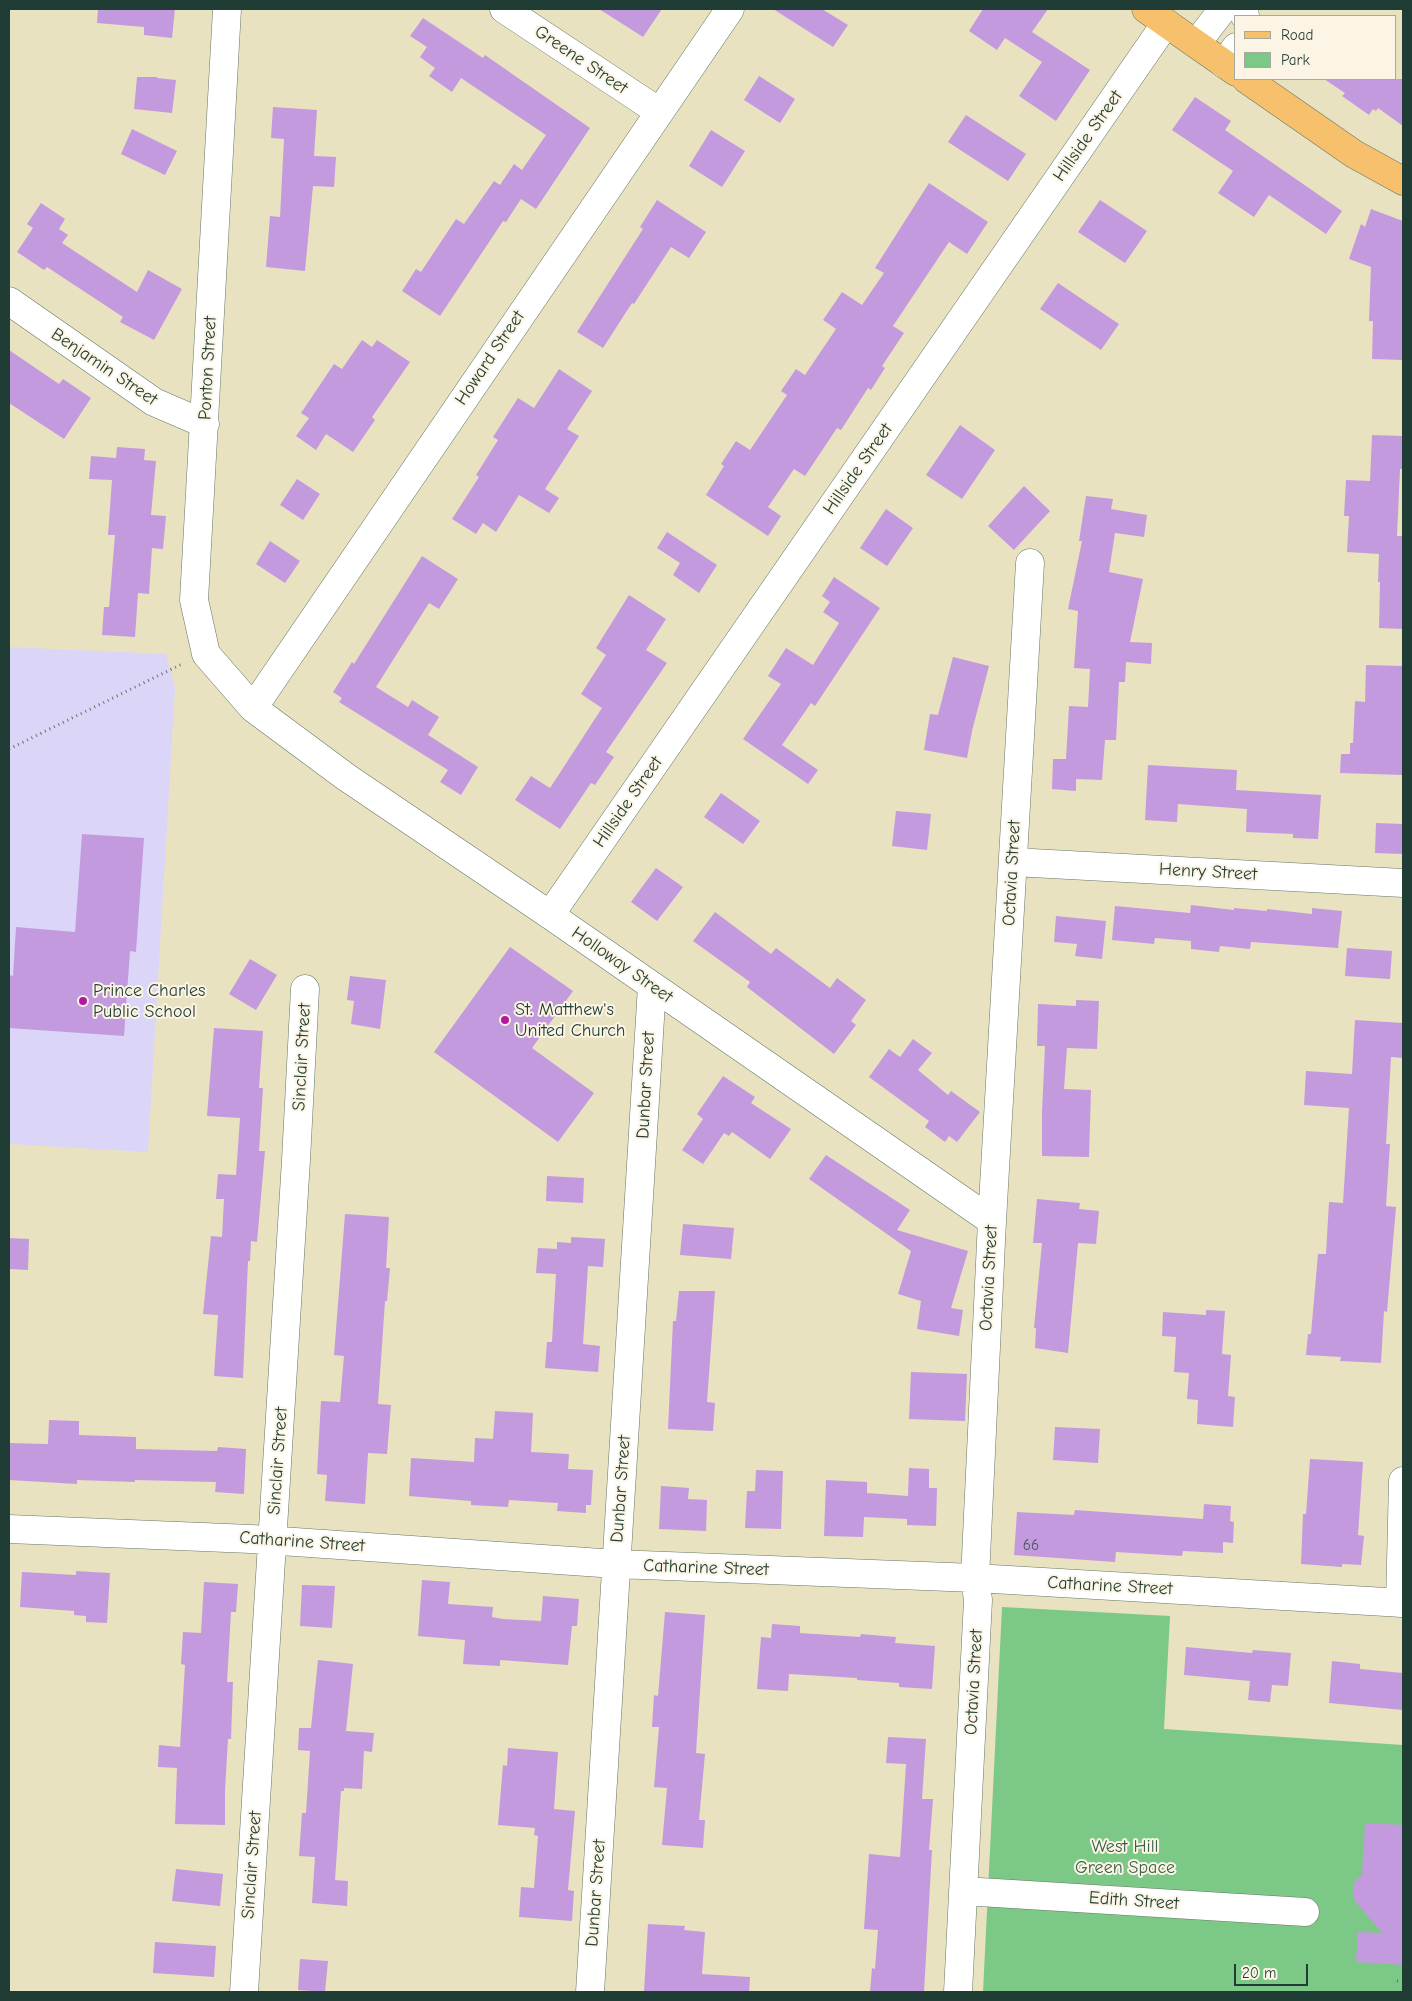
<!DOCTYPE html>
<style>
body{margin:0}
#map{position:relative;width:1412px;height:2001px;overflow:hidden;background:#e8e2c0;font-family:"Comic Neue",sans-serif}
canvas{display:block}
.frame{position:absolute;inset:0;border:10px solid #1f3d34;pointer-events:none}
.legend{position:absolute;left:1234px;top:15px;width:162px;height:65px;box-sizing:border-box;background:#fcf5e5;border:1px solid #a4ab9e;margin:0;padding:6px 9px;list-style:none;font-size:15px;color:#1f3d34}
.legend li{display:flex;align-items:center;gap:10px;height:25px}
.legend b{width:25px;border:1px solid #a4ab9e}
.scale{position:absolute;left:1234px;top:1964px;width:74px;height:22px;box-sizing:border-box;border:2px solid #1f3d34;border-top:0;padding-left:6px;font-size:15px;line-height:18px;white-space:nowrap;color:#1f3d34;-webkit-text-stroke:4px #fcf5e5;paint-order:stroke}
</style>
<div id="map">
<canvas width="1412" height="2001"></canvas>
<div class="frame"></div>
<ul class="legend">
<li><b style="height:6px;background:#f7c06c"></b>Road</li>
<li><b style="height:14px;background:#7cc887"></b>Park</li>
</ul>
<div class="scale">20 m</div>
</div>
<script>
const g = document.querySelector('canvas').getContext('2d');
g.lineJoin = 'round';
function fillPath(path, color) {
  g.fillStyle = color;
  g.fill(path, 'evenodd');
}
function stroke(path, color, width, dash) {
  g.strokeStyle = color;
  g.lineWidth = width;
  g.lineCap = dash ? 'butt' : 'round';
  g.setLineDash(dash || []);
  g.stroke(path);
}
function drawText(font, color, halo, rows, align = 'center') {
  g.font = font + ' "Comic Neue",sans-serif';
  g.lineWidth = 4;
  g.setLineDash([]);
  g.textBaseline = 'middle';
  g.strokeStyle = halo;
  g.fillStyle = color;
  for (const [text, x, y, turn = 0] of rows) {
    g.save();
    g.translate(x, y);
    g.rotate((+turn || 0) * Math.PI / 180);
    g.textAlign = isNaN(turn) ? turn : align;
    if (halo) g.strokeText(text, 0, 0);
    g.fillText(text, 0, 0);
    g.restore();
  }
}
const built = new Path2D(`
 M 9,647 L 166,654 L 175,687 L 148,1152 L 9,1144 Z`);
const green = new Path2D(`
 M 1002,1607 L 1170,1616 L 1164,1729 L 1403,1745 L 1403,1992 L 983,1992 Z`);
const building = new Path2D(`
 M 98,9 L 175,9 L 172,38 L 144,35 L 144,27 L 97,23 Z
 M 599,9 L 662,9 L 643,37 Z
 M 773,9 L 822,9 L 848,25 L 833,47 Z
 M 983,9 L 1048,9 L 1032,32 L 1090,70 L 1056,121 L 1019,96 L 1042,62 L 1005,38 L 997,50 L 969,31 Z
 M 423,18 L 483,58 L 485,55 L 590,128 L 536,209 L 521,199 L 506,222 L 503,221 L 440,316 L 402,291 L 416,269 L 421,272 L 456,219 L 464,224 L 494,181 L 500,185 L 514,164 L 522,170 L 546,135 L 461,78 L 452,92 L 429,76 L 435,68 L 420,57 L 427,47 L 410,36 Z
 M 759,76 L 795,99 L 780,123 L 744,100 Z
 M 137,77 L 157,77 L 157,78 L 176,80 L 172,113 L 134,109 Z
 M 1324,79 L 1403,79 L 1403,126 L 1378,108 L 1376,111 L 1373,109 L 1369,115 L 1342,96 L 1345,93 Z
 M 1195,97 L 1231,121 L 1225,130 L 1342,211 L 1326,234 L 1269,195 L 1254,217 L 1218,193 L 1233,171 L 1172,130 Z
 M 273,107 L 317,110 L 314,156 L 336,157 L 334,187 L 313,186 L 305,271 L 266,267 L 270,216 L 280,217 L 284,139 L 271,138 Z
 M 966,115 L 1026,154 L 1008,181 L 948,142 Z
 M 132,129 L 177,151 L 165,175 L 121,154 Z
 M 711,130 L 745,151 L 722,187 L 689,166 Z
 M 929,183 L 988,222 L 967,254 L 949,242 L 893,326 L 904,333 L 882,366 L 885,368 L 871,390 L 868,388 L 841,430 L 837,428 L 805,476 L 794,469 L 768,507 L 781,516 L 768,536 L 706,495 L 724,466 L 721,464 L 736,441 L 750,450 L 787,395 L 781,391 L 796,369 L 805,375 L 836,329 L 823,320 L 842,292 L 862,305 L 884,273 L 875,268 Z
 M 657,200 L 706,232 L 689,258 L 671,247 L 634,304 L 632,303 L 603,348 L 577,332 L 643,229 L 640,227 Z
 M 1100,200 L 1147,231 L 1125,263 L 1078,232 Z
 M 41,203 L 65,219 L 59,229 L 68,235 L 62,243 L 137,292 L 148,270 L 182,289 L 154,340 L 120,322 L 123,317 L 47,267 L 44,270 L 17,252 L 33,228 L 27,224 Z
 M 1371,209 L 1403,221 L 1403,360 L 1372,359 L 1373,321 L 1369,321 L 1371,267 L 1349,259 L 1361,224 L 1365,227 Z
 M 1058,283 L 1119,324 L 1101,350 L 1040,309 Z
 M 362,340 L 372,347 L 377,340 L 410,362 L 372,417 L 375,420 L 353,452 L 326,434 L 316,450 L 296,436 L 309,418 L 301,413 L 334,364 L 342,369 Z
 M 9,350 L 59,384 L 63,379 L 91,398 L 64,439 L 9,403 Z
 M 559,369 L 592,391 L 567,429 L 579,436 L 545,489 L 559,498 L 549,513 L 519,495 L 496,532 L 483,523 L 476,534 L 452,519 L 479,477 L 476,475 L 498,440 L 493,437 L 518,398 L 534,408 Z
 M 960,425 L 995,450 L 962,499 L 926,475 Z
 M 1372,435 L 1403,436 L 1403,469 L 1400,469 L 1397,536 L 1403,536 L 1403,629 L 1379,628 L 1380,582 L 1378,582 L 1379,554 L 1347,552 L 1349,516 L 1344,516 L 1346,480 L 1370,481 Z
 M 117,447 L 145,449 L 144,460 L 156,461 L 151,515 L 166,516 L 163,549 L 152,548 L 149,594 L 138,593 L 135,637 L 102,635 L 104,607 L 109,607 L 115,535 L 108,535 L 112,480 L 89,479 L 91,456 L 116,458 Z
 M 297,479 L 320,494 L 303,520 L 280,505 Z
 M 1024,486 L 1050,511 L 1014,550 L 988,526 Z
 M 1086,496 L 1113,499 L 1111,509 L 1147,515 L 1144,537 L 1115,533 L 1109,572 L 1143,579 L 1130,642 L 1152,643 L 1151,664 L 1126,662 L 1125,682 L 1119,682 L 1116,740 L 1105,740 L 1102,780 L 1076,779 L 1076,791 L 1052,789 L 1053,759 L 1066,759 L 1069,706 L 1088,707 L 1090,669 L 1074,668 L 1078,611 L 1068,609 L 1082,541 L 1079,541 Z
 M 886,509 L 913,528 L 887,566 L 860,548 Z
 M 667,532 L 717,565 L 699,593 L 673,575 L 680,563 L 657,548 Z
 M 270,541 L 300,561 L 285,583 L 256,564 Z
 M 422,556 L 458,579 L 439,609 L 429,603 L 376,687 L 408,707 L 412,700 L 439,717 L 428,735 L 478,767 L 461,795 L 440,782 L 448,770 L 339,702 L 342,698 L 333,692 L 352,662 L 354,664 Z
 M 834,577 L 880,608 L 815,706 L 811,703 L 782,745 L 818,770 L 808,784 L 743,739 L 781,684 L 768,676 L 786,648 L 813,665 L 839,623 L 823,612 L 830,602 L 822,596 Z
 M 629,595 L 666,619 L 646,650 L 667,663 L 606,752 L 614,757 L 595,785 L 591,783 L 560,829 L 515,800 L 531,776 L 550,788 L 602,708 L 581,694 L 606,655 L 596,648 Z
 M 953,657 L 989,666 L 972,731 L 967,758 L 924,750 L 930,714 L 938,715 Z
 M 1366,665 L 1403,666 L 1403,775 L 1340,773 L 1341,754 L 1350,754 L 1350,743 L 1353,743 L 1355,701 L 1365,702 Z
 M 1148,765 L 1237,770 L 1236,790 L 1321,795 L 1318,839 L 1293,838 L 1293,834 L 1246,832 L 1247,809 L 1178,804 L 1177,822 L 1145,820 Z
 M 721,793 L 760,821 L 743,844 L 704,817 Z
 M 896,811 L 931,814 L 927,850 L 892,846 Z
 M 1376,823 L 1403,824 L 1403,854 L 1375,853 Z
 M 82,834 L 144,838 L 136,952 L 130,951 L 124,1036 L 9,1028 L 9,975 L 13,976 L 16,927 L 75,932 Z
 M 656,868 L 683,887 L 657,921 L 631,902 Z
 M 1191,905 L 1234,910 L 1234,908 L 1267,911 L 1267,909 L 1312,914 L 1312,908 L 1342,911 L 1338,948 L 1251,942 L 1250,949 L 1220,946 L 1219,952 L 1191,949 L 1191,941 L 1155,938 L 1154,944 L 1112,940 L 1115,906 L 1190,913 Z
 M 715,912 L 771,954 L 776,948 L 830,988 L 837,978 L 866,1000 L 851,1021 L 856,1025 L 834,1054 L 747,987 L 750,982 L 693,941 Z
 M 1056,916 L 1106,921 L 1102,959 L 1075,956 L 1077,944 L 1054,942 Z
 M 510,947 L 573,991 L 532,1048 L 594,1093 L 558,1142 L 434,1052 Z
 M 1347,948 L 1392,951 L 1390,979 L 1345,976 Z
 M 250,959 L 277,975 L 256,1010 L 229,994 Z
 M 350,976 L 386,980 L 380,1029 L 351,1024 L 354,1001 L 347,1000 Z
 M 1076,1000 L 1099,1001 L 1097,1049 L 1067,1048 L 1064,1089 L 1091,1090 L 1089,1157 L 1042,1156 L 1042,1112 L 1045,1046 L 1037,1046 L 1038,1004 L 1076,1006 Z
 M 1355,1020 L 1403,1023 L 1403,1058 L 1391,1057 L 1386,1144 L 1390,1144 L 1386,1206 L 1396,1207 L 1387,1312 L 1384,1311 L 1381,1363 L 1340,1361 L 1341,1357 L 1306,1355 L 1308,1334 L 1311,1334 L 1318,1254 L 1326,1254 L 1329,1202 L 1343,1203 L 1349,1108 L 1304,1105 L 1306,1071 L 1352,1074 Z
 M 214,1028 L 263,1031 L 259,1088 L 263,1088 L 259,1151 L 265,1151 L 257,1242 L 251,1241 L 250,1261 L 248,1261 L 243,1378 L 214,1376 L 218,1315 L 203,1314 L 211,1236 L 222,1237 L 224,1199 L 216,1199 L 218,1174 L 236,1175 L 240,1118 L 207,1116 Z
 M 913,1039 L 932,1053 L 918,1070 L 948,1095 L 951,1091 L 980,1112 L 957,1142 L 949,1136 L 945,1142 L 925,1127 L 929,1121 L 869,1077 L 889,1049 L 900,1057 Z
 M 723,1076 L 755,1097 L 751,1103 L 791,1129 L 770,1159 L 732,1132 L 729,1136 L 724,1133 L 703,1164 L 682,1150 L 703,1119 L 697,1114 Z
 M 826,1155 L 910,1210 L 897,1230 L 968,1251 L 951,1308 L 963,1310 L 959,1336 L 917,1329 L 921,1301 L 898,1294 L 911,1251 L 809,1179 Z
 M 547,1176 L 584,1178 L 583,1203 L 546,1201 Z
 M 1037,1199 L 1080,1203 L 1079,1209 L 1099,1211 L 1096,1244 L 1078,1243 L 1068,1353 L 1035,1348 L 1036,1328 L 1034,1328 L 1042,1243 L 1033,1243 Z
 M 345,1214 L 389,1217 L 386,1268 L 390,1268 L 387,1301 L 385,1301 L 378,1404 L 391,1405 L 387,1454 L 368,1453 L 365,1504 L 325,1501 L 327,1475 L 317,1474 L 321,1401 L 340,1402 L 344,1356 L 334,1355 Z
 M 683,1224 L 734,1228 L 731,1259 L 680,1255 Z
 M 571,1237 L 605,1239 L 603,1267 L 588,1266 L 583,1344 L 600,1346 L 598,1372 L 545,1368 L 547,1342 L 552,1342 L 556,1274 L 536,1273 L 538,1248 L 557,1249 L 557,1242 L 571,1243 Z
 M 9,1238 L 29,1239 L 28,1270 L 9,1269 Z
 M 679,1291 L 715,1291 L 707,1402 L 715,1403 L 713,1431 L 668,1429 L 673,1321 L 676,1321 Z
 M 1206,1310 L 1225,1311 L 1222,1354 L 1231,1355 L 1228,1396 L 1235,1397 L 1233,1427 L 1197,1424 L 1198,1400 L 1187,1399 L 1189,1373 L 1174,1372 L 1176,1337 L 1162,1336 L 1163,1312 L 1206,1315 Z
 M 911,1372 L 967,1374 L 965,1421 L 909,1419 Z
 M 495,1411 L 533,1413 L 531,1452 L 569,1454 L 568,1469 L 593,1470 L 591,1505 L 586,1505 L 586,1513 L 557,1511 L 558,1503 L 509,1500 L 508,1507 L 471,1505 L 471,1501 L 409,1496 L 411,1458 L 474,1462 L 475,1438 L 493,1439 Z
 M 49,1420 L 79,1421 L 79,1435 L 136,1437 L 136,1449 L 217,1451 L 218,1447 L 246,1449 L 244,1494 L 215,1492 L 216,1482 L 135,1480 L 135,1482 L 77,1480 L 77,1484 L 9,1480 L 9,1443 L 48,1444 Z
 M 1055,1427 L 1100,1429 L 1098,1463 L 1053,1460 Z
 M 1310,1459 L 1363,1462 L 1358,1535 L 1364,1536 L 1361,1565 L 1342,1564 L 1342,1567 L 1301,1564 L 1303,1514 L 1306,1514 Z
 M 909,1468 L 929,1469 L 929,1488 L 937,1488 L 936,1526 L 907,1525 L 907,1519 L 864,1517 L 863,1537 L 824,1536 L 826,1480 L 867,1482 L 867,1493 L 908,1496 Z
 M 756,1470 L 783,1471 L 781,1529 L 745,1528 L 747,1491 L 755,1491 Z
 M 661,1486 L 689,1488 L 688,1499 L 707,1500 L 706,1531 L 659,1529 Z
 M 1204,1504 L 1231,1506 L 1230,1521 L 1234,1522 L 1233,1543 L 1223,1542 L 1223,1553 L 1183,1551 L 1182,1556 L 1116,1552 L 1115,1562 L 1014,1555 L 1017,1512 L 1074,1515 L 1075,1510 L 1203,1519 Z
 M 76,1571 L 110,1573 L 107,1623 L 86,1622 L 86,1616 L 74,1615 L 74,1611 L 20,1607 L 22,1572 L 76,1575 Z
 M 422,1580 L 450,1582 L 448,1604 L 493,1607 L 492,1617 L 503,1619 L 541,1621 L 543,1596 L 579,1599 L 577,1626 L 572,1626 L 568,1665 L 500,1660 L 500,1666 L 463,1664 L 465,1640 L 418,1636 Z
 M 204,1582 L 238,1584 L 236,1612 L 231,1612 L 227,1682 L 233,1682 L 231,1739 L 228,1739 L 225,1791 L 225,1825 L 175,1824 L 177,1768 L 158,1767 L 159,1745 L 180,1747 L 185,1665 L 181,1664 L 183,1632 L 201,1633 Z
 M 302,1585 L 335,1586 L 332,1628 L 300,1626 Z
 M 665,1612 L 705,1615 L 696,1753 L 705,1754 L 699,1820 L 705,1820 L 703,1848 L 662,1845 L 667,1788 L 654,1787 L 659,1727 L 652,1727 L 654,1695 L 658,1696 Z
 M 772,1624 L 800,1626 L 800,1633 L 860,1637 L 861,1634 L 896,1637 L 895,1643 L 935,1646 L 932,1689 L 899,1687 L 899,1683 L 857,1680 L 857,1678 L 789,1674 L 788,1691 L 757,1689 L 761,1637 L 771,1638 Z
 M 1186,1647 L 1252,1653 L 1253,1650 L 1291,1653 L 1288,1686 L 1272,1685 L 1270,1702 L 1248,1700 L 1250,1681 L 1184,1675 Z
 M 318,1660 L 353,1664 L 346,1731 L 374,1733 L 372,1752 L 364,1751 L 362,1789 L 344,1788 L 344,1791 L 341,1791 L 335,1880 L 348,1881 L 347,1906 L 312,1903 L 315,1857 L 299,1856 L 302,1813 L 306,1813 L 310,1751 L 298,1750 L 299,1728 L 311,1728 Z
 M 1332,1661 L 1360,1664 L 1360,1669 L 1403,1673 L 1403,1710 L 1329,1703 Z
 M 888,1737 L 926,1739 L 922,1799 L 933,1799 L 929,1850 L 932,1850 L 924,1992 L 870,1992 L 872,1968 L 875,1969 L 878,1930 L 864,1929 L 869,1854 L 900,1857 L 906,1764 L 886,1763 Z
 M 508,1748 L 558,1752 L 554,1809 L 575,1811 L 568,1890 L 574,1891 L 572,1921 L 519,1917 L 521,1887 L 534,1888 L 538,1836 L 534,1835 L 535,1828 L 498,1825 L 503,1765 L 507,1766 Z
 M 1365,1823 L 1403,1825 L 1403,1965 L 1356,1962 L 1358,1932 L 1382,1933 L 1355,1901 L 1353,1895 L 1353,1886 L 1356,1880 L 1362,1875 Z
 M 176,1869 L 223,1874 L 220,1906 L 172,1901 Z
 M 648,1924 L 685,1926 L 684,1930 L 705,1932 L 702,1974 L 750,1977 L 749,1992 L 644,1992 Z
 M 155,1942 L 216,1946 L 214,1977 L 153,1973 Z
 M 300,1959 L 328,1961 L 325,1992 L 298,1990 Z`);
const path = new Path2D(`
 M 9,749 L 182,664
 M 1397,1981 L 1403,1981`);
const minor = new Path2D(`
 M 227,9 L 194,600 L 206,654 L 253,708 L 346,777 L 550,915 L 992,1221
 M 504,9 L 658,111
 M 1244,9 L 1245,16
 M 1196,44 L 1223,9
 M 1224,64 L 1236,47
 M 9,301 L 154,402 L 205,424
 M 253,708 L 730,9
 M 1013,862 L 1403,883
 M 550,915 L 1166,23
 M 9,1529 L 251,1539 L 616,1564 L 975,1578 L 1403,1603
 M 1400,1603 L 1403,1481
 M 963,1891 L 1305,1912
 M 244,1992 L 296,1160 L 305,989
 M 590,1992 L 652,986
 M 958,1992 L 978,1600 L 975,1578 L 992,1221 L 1030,563`);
const major = new Path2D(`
 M 1146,9 L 1236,72
 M 1246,79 L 1354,154 L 1403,181`);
const markers = [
 [83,1001,5,"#b5179e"],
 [505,1020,5,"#b5179e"]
];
const numberNames = [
 ["66",1031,1546]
];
const streetNames = [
 ["Greene Street",581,60,34],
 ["Hillside Street",1088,136,-55],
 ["Howard Street",490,358,-56],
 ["Benjamin Street",104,367,34],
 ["Ponton Street",208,368,-87],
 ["Hillside Street",858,469,-55],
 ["Hillside Street",628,802,-55],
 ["Henry Street",1208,872,3],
 ["Octavia Street",1012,873,-87],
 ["Holloway Street",622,965,35],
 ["Sinclair Street",302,1057,-87],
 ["Dunbar Street",646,1085,-87],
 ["Octavia Street",989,1278,-87],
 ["Sinclair Street",278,1461,-86],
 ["Dunbar Street",621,1489,-86],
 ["Catharine Street",302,1542,4],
 ["Catharine Street",706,1568,2],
 ["Catharine Street",1110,1586,3],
 ["Octavia Street",974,1682,-87],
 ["Sinclair Street",252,1865,-86],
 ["Dunbar Street",596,1893,-86],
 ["Edith Street",1134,1901,4]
];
const poiNames = [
 ["Prince Charles",93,991],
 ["Public School",93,1012],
 ["St. Matthew's",515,1010],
 ["United Church",515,1031]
];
const parkNames = [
 ["West Hill",1125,1847],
 ["Green Space",1125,1868]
];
fillPath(built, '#dbd6f7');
fillPath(green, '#7cc887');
fillPath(building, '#c49ade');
stroke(minor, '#657765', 29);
stroke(major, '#657765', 29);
stroke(path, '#657765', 3, [1, 4]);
stroke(minor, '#fff', 28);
stroke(major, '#f7c06c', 28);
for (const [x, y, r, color] of markers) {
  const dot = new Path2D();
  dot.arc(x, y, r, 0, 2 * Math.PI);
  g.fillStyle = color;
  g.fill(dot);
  stroke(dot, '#fcf5e5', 2);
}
drawText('15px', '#48545e', null, numberNames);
drawText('18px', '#1f3d34', '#fcf5e5', streetNames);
drawText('18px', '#1f3d34', '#fcf5e5', poiNames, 'left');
drawText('18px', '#366049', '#fcf5e5', parkNames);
</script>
